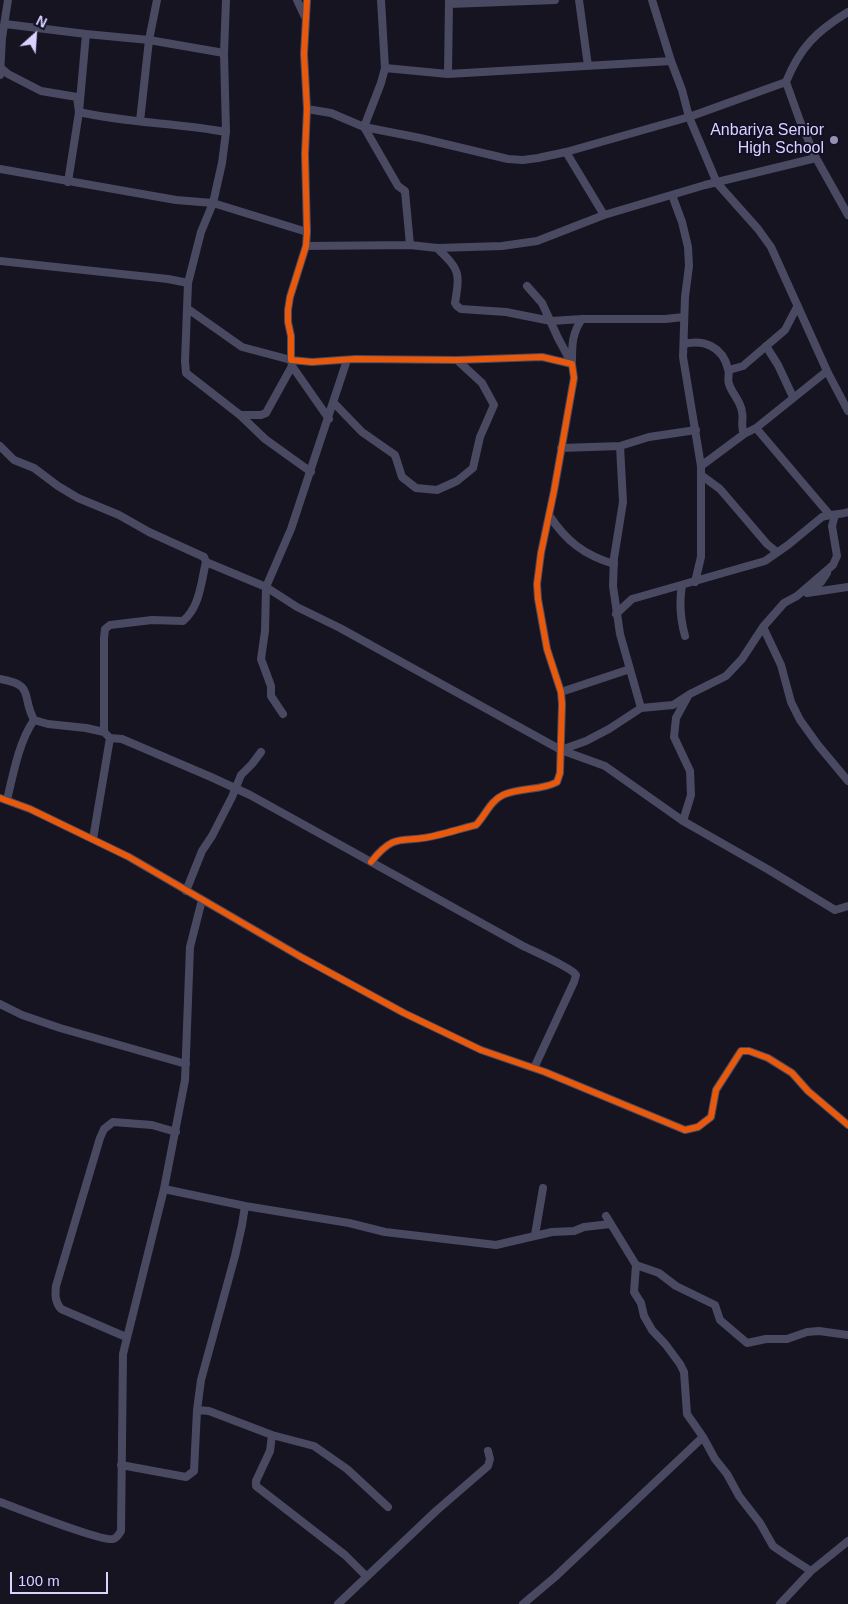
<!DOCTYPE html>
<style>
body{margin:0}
#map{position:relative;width:848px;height:1604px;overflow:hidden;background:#161421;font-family:Arial,sans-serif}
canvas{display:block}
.north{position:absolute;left:10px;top:10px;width:50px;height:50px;-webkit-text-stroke:4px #130f26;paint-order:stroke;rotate:26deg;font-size:14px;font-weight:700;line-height:20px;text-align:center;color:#d9d4ff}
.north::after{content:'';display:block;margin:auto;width:18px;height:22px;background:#d9d4ff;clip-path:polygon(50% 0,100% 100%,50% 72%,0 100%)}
.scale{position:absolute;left:10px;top:1572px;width:98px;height:22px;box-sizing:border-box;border:2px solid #d9d4ff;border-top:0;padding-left:6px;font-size:15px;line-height:18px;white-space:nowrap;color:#d9d4ff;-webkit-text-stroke:4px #130f26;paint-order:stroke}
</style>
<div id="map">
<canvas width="848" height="1604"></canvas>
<div class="north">N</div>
<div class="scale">100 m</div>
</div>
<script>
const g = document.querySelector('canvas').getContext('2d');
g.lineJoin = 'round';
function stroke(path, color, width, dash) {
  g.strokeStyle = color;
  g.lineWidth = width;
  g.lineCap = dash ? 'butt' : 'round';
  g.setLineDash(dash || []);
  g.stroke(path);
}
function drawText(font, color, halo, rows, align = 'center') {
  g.font = font + ' Arial,sans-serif';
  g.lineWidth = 4;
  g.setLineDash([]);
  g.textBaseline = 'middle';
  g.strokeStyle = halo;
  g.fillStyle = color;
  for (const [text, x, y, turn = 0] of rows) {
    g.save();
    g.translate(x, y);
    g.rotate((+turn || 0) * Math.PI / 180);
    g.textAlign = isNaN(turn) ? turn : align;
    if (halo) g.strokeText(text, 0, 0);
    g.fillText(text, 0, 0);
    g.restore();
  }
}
const minor = new Path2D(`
 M 297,0 L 305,17
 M 307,0 L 304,54 L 307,109 L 305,154 L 307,232 L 306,246 L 290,297 L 288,310 L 288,322 L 291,336 L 291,360 L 312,362 L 355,359 L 457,360 L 542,357 L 572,364 L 574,378 L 554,491 L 541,553 L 537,584 L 538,599 L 547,649 L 561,692 L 562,704 L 560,773 L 557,782 C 541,791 520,787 503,795 C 490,801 485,816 476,825 C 463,828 451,832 438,835 C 404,845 397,829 371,862
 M 381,0 L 385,68 L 381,83 L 364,127 L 398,186 L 405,191 L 410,245
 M 579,0 L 588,66
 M 652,0 L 671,61 L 682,90 L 689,117 L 717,183 L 758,229 L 771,247 L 827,371 L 848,411
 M 449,4 L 555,0
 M 5,24 L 86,34 L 79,112 L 68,182
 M 86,34 L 149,40 L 157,0
 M 1,68 L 8,74 L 41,91 L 77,97 L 79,112 C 127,123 177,123 226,132 L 222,163 L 213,203 L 201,232 L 188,283 L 185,361 L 186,373 L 240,415 L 265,439 L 311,472
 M 385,68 L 448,74 L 671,61
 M 448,74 L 449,1
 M 0,75 L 2,38 L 8,0
 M 786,82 L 800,121 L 816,158 L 848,215
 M 307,109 L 331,113 L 364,127 L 420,138 L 508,159 L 523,160 L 538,158 L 566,152 L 689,117 L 786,82 C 800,47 817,31 848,12
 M 140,121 L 149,40 L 224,53
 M 226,132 L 224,53 L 226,0
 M 566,152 L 604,215
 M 0,169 L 176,200 L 213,203 L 307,232
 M 672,195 L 682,222 L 688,247 L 689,266 L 685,297 L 683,357 L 701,466 L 701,557 L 695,582
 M 306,246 L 410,245 L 437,248 L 502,246 L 537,241 L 604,215 L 705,185 L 816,158
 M 437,248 C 460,270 460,272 455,303 L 457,306 L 461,309 L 506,312 L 551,321 L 582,319 L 665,319 L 684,317
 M 0,261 L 168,279 L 188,283
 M 527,286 L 542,303 L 558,338 L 572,364
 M 188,309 L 242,347 L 291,360 L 292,366 L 266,413 L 261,415 L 240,415
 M 684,344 C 704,339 723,347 728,369 C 730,374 727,379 729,384 C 732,394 741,401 742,412 C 744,421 740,425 744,434
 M 766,346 L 778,365 L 793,397
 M 572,362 C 572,345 572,333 582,319
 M 292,366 L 329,419
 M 729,370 L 743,366 L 785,330 L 797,307
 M 334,403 L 362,432 L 395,455 L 402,477 L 416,488 L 437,490 L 457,481 L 473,468 L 480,437 L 494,405 L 482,383 L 457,360
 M 756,428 L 829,514
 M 0,446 L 14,460 L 34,468 L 58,486 L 78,498 L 119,515 L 149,532 L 204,557 L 206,562 L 266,587 L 297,607 L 340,628 L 561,750 L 605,766 L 683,821 L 769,870 L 835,910 L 848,906
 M 620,446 L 623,502 L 614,558 L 613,586 L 620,634 L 641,708
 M 561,448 L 620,446 L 649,437 L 696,430
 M 701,466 L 744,434 L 756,428 L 827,371
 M 701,475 L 720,489 L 767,544 L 777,552
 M 549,515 C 566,541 584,555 614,564
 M 827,573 L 821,582 L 807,593 L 848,587
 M 682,585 C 679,603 680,618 685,636
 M 616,614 L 632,599 L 765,561 L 788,545 L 822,517 C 831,514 839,515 848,512
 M 763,627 L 781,665 L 791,702 L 800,720 L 818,745 L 848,781
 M 0,679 C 35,685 21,695 34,720 L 48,724 L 86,728 L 104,732 L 110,738 L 122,739 L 211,777 L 250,795 L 523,946 C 533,951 572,968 576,975 L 574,982 L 534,1068
 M 561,692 L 630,669
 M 283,714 L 271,696 L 271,686 L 261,659 L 265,631 L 266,587 L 291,529 L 347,360
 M 104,732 L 104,638 L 105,629 L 110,625 L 152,620 L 183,621 C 200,607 201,582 206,562
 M 561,750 L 586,741 L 609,729 L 641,708 L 673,705 L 690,694 L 726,676 L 742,659 L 763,627 L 784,603 L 797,596 L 833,565 L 837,556 L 832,526 L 835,515
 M 0,798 L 30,809 L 129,857 L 301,957 L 404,1013 L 481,1050 L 545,1072 L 685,1130 L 698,1127 L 711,1117 L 716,1090 L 741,1051 L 749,1051 L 768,1058 L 792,1073 L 808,1091 L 848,1125
 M 7,800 C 13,775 19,741 34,720
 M 683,821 L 691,795 L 690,771 L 674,737 L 676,718 L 688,696
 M 93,839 L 110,738
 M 186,891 L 202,851 L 212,836 L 232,797 L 241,775 L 252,764 L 261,752
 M 0,1004 L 22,1015 L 60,1028 L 186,1064
 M 164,1189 L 245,1206 L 349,1223 L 385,1232 L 496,1245 L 552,1232 L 574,1231 L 584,1227 L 610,1224
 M 606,1216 L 636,1265 L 634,1292 L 641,1303 L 644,1316 L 652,1330 L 666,1345 L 680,1364 L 684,1372 L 687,1414 L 703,1437 L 715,1459 L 727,1474 L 739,1496 L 760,1523 L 773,1546 L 786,1555 L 811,1571
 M 535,1235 L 543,1188
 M 636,1265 L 659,1273 L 676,1286 L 715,1305 L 720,1320 L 747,1343 L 766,1339 L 787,1339 L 807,1332 L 819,1331 L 848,1335
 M 126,1337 L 61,1309 C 55,1302 55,1295 56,1286 L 100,1138 L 104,1129 L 113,1122 L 152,1125 L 176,1132
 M 197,1410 L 209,1411 L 272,1435 L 314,1446 L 347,1469 L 388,1507
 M 272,1435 L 270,1451 L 256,1481 L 256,1486 L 345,1555 L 366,1576
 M 121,1465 L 186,1477 L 194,1471 L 197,1410 L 201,1380 L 235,1256 L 242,1225 L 245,1206
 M 0,1502 C 17,1508 102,1542 113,1539 C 117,1538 119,1534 121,1531 L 123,1354 L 164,1189 L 185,1080 L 190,947 L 202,900
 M 338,1604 L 436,1511 L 488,1466 L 490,1459 L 488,1451
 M 523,1604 L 555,1577 L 703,1437
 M 780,1604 L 811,1571 L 848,1541`);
const cycleway = new Path2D(`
 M 307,0 L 304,54 L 307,109 L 305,154 L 307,232 L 306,246 L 290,297 L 288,310 L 288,322 L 291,336 L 291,360 L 312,362 L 355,359 L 457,360 L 542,357 L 572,364 L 574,378 L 554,491 L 541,553 L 537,584 L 538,599 L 547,649 L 561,692 L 562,704 L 560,773 L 557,782 C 541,791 520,787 503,795 C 490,801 485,816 476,825 C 463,828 451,832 438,835 C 404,845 397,829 371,862
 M 0,798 L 30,809 L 129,857 L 301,957 L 404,1013 L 481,1050 L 545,1072 L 685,1130 L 698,1127 L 711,1117 L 716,1090 L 741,1051 L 749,1051 L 768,1058 L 792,1073 L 808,1091 L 848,1125`);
const markers = [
 [834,140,5,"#9591b1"]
];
const poiNames = [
 ["Anbariya Senior",824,131],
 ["High School",824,149]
];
stroke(minor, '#4a4962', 8);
stroke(cycleway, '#e8590c', 6);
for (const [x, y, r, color] of markers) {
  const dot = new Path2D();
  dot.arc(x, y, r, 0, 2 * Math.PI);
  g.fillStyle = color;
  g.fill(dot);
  stroke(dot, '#130f26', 2);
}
drawText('16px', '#d9d4ff', '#130f26', poiNames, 'right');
</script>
